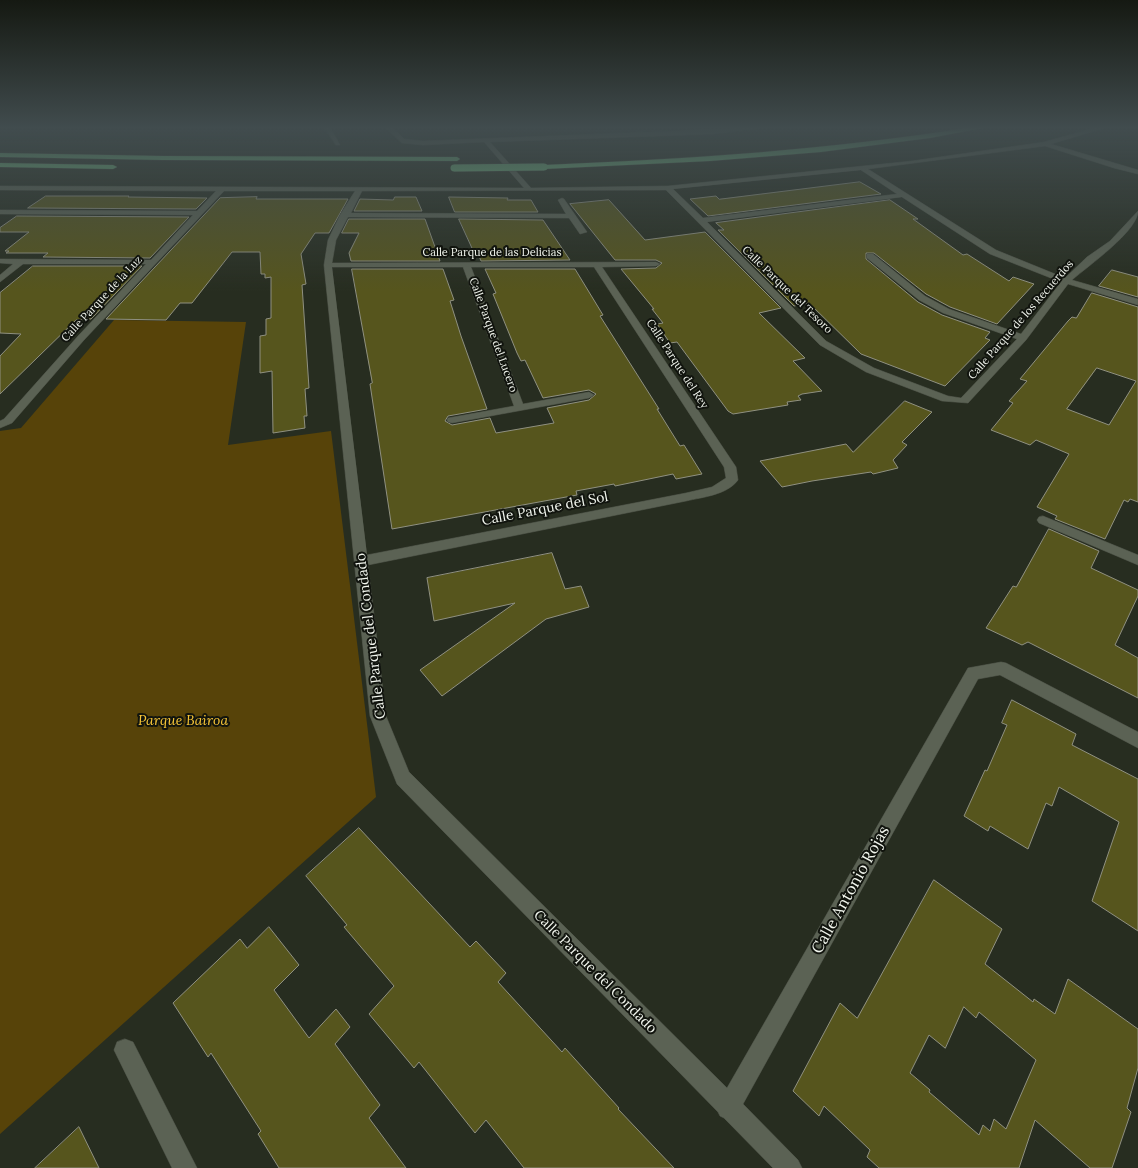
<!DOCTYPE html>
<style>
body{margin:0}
canvas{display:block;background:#272d20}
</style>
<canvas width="1138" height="1168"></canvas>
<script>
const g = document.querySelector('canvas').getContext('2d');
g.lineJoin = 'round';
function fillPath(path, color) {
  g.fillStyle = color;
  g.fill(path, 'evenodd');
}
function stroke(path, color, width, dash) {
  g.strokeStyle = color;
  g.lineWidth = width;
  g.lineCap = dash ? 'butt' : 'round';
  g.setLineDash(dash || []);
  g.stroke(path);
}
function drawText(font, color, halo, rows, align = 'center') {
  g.font = font + ' Lora,serif';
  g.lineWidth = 4;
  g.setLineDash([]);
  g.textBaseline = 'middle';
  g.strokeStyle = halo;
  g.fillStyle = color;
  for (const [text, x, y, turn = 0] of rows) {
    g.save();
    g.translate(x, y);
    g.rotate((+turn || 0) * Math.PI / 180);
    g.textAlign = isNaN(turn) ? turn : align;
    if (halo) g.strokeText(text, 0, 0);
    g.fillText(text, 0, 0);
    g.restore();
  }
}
const green = new Path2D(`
 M 114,320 L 246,322 L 228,445 L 331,431 L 376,797 L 0,1134 L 0,431 L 21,428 Z`);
const building = new Path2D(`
 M 860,182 L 881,194 L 708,216 L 690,199 L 716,196 L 719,199 Z
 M 46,196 L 129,196 L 128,197 L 207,198 L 196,209 L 28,208 Z
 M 257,197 L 256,199 L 348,199 L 329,233 L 315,233 L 301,254 L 306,284 L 302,285 L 309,388 L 305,389 L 307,416 L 304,416 L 305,428 L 273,433 L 272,371 L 260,373 L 260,336 L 266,335 L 266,319 L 271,318 L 271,277 L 265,278 L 265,274 L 261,274 L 260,252 L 232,252 L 192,303 L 180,303 L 166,320 L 106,319 L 220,198 Z
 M 395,197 L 416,197 L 422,211 L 354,211 L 360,199 L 393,200 Z
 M 449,197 L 508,198 L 507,200 L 531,200 L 538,212 L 455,212 Z
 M 609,200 L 645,240 L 705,232 L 781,308 L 759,313 L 805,358 L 793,361 L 822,391 L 802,394 L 798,396 L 801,400 L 787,402 L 788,405 L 733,414 L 728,411 L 677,342 L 670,343 L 657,324 L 663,323 L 652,309 L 654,309 L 621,269 L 656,268 L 662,263 L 656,260 L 615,260 L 570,204 Z
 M 890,200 L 918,219 L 913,219 L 963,255 L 967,254 L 1009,281 L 1013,277 L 1034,284 L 997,324 L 950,307 L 926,294 L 874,253 L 866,253 L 866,259 L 918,302 L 942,315 L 990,332 L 985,338 L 990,340 L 945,386 L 861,354 L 809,303 L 794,306 L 718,230 L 724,230 L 716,223 Z
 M 17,216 L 189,217 L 150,258 L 43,257 L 48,253 L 6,253 L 9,251 L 5,251 L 29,232 L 0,232 L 0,228 Z
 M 349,219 L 425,219 L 440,261 L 351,261 L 349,253 L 359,233 L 342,233 Z
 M 459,219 L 543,220 L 570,260 L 481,261 L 479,256 L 476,256 Z
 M 33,266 L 142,266 L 91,319 L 76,320 L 0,394 L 0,356 L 21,334 L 0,333 L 0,293 Z
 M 352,269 L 443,269 L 454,300 L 450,301 L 461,336 L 487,409 L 448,416 L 445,421 L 452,425 L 490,418 L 496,433 L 554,423 L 547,408 L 589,400 L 596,394 L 589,390 L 543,398 L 525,360 L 521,361 L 517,353 L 493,294 L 496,293 L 485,269 L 575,269 L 603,315 L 600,316 L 659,409 L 657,409 L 680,446 L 684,445 L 702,474 L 676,479 L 673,474 L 615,486 L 614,484 L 576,491 L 577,495 L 392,529 L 370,384 L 372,383 Z
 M 1112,270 L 1138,277 L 1138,297 L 1099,286 Z
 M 1092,293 L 1138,307 L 1138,502 L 1130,499 L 1128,502 L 1124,500 L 1105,539 L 1055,519 L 1057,516 L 1037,507 L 1069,454 L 1036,440 L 1030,445 L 991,430 L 1013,403 L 1009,401 L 1027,381 L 1020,379 L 1068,321 L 1072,317 L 1076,318 ZM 1097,368 L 1136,381 L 1109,425 L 1067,409 Z
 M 905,401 L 932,412 L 902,442 L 907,445 L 893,460 L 898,468 L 873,474 L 871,472 L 812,481 L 782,487 L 760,461 L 846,444 L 853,452 Z
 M 1049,529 L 1099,551 L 1091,568 L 1138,590 L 1138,596 L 1115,645 L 1138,658 L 1138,698 L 1028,642 L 1022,645 L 986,628 L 1013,586 L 1016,587 Z
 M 552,553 L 565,589 L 581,586 L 589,607 L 546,619 L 442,696 L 420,670 L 515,603 L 434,621 L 427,578 Z
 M 1012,700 L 1076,734 L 1072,745 L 1138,779 L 1138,931 L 1092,901 L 1119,822 L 1059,787 L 1052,806 L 1046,803 L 1028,849 L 990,826 L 988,831 L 964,816 L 985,770 L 987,771 L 1007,725 L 1002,723 Z
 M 359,828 L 470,947 L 476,941 L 506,973 L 498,982 L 562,1052 L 565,1048 L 619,1108 L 618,1109 L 674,1168 L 524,1168 L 486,1120 L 475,1133 L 419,1062 L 414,1068 L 369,1014 L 394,986 L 344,927 L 347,925 L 306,876 Z
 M 934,880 L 1002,929 L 985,964 L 1033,1002 L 1034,999 L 1055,1014 L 1068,979 L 1138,1029 L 1138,1068 L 1127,1108 L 1131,1112 L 1112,1168 L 1090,1168 L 1035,1120 L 1019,1168 L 879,1168 L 867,1157 L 870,1150 L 824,1106 L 819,1116 L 793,1091 L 840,1003 L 857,1018 ZM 964,1007 L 976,1018 L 979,1012 L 1036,1060 L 1006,1129 L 994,1119 L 990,1131 L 983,1125 L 979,1135 L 929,1092 L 930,1090 L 910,1073 L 929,1035 L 945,1048 Z
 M 269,927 L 299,965 L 274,990 L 309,1038 L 336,1009 L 350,1027 L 335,1044 L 380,1105 L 369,1118 L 406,1168 L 279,1168 L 258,1134 L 261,1131 L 211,1053 L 208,1057 L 173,1003 L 240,939 L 247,948 Z
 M 79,1127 L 99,1168 L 35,1168 Z`);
const minor = new Path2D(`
 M 324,127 L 330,127 L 340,145 L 336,145 Z
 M 385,127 L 392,127 L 404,139 L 423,141 L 771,127 L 713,134 L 490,142 L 531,188 L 668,186 L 912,161 L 1044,142 L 1098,127 L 1108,127 L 1051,144 L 1138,170 L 1138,174 L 1114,168 L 1045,146 L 868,169 L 996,250 L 1065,278 L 1087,257 L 1110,241 L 1138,211 C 1138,231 1088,266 1072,280 L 1138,299 L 1138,305 L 1068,284 L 1026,340 L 968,403 L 942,401 L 866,372 L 820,345 L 666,190 L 362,191 L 351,213 L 566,214 L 558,200 L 562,198 L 564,199 L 587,232 L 580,234 L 569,218 L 348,217 L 336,240 L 332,263 L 656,262 L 660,264 L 656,266 L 602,267 L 736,467 L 738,480 C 727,495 703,497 686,501 L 368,565 L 386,716 L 409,772 L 727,1088 L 968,668 L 1001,662 L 1006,663 L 1138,732 L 1138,748 L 1000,675 L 978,679 L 743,1104 L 798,1160 L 802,1168 L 773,1168 L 724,1118 L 720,1116 L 718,1112 L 397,784 L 370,716 L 324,265 L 328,240 L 340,215 L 355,191 L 224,191 L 84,340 L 12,423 L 0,428 L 0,421 L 4,419 L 78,336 L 146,264 L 23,264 L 0,282 L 0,275 L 13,264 L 0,263 L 0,259 L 151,260 L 193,215 L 0,214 L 0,210 L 197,211 L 216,191 L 0,190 L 0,186 L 524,188 L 484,142 L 423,145 L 402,143 ZM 861,170 L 897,194 L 703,218 L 673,189 ZM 902,197 L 990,254 L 1061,282 L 1021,334 L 949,309 L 925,296 L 873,254 L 867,254 L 867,258 L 919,300 L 943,313 L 1017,339 L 961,398 L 948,396 L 874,368 L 826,341 L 707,222 ZM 332,267 L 463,267 L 514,406 L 448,418 L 447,420 L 448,422 L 452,423 L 589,398 L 594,395 L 589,392 L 523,404 L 471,267 L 594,267 L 724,467 L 726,478 L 712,487 L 686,493 L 367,555 Z
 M 1043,516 L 1138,555 L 1138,565 L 1039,523 L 1037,520 L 1039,517 Z
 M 125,1039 L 133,1042 L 197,1168 L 172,1168 L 114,1050 L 117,1042 Z`);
const motorway = new Path2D(`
 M 972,127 L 988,127 L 930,138 L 821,152 L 710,161 L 544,169 L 540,167 L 544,165 C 687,159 830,150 972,127 Z
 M 0,153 L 163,156 L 457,157 L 460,159 L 457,161 L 163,160 L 0,157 Z
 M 0,163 L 113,165 L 117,167 L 113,169 L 0,167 Z`);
const motorwayBridge = new Path2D(`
 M 454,168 L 544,167`);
const farStreetnames = [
 ["Calle Parque de las Delicias",492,253],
 ["Calle Parque del Tesoro",787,290,44],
 ["Calle Parque de la Luz",102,299,-47],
 ["Calle Parque de los Recuerdos",1021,320,-49],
 ["Calle Parque del Lucero",493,335,70],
 ["Calle Parque del Rey",677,364,57]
];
const streetNames = [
 ["Calle Parque del Sol",545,509,-11],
 ["Calle Parque del Condado",371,636,-97],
 ["Calle Parque del Condado",595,972,45]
];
const parkNames = [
 ["Parque Bairoa",183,721]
];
const nearStreetnames = [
 ["Calle Antonio Rojas",851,890,-61]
];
fillPath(green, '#574309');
fillPath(building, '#56551d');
stroke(building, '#8f9080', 1);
stroke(minor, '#464b40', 1);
stroke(motorway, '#464b40', 1);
fillPath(minor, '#5b6254');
fillPath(motorway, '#74c484');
stroke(motorwayBridge, '#464b40', 8, []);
stroke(motorwayBridge, '#74c484', 7);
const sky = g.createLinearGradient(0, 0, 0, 291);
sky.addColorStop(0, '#151912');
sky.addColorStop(0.44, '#414c4e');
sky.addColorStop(1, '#414c4e00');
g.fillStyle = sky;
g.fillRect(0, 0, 1138, 291);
drawText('11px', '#f1f5ed', '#11140e', farStreetnames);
drawText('14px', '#f1f5ed', '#11140e', streetNames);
drawText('italic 14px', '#f8c637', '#11140e', parkNames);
drawText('16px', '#f1f5ed', '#11140e', nearStreetnames);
</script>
